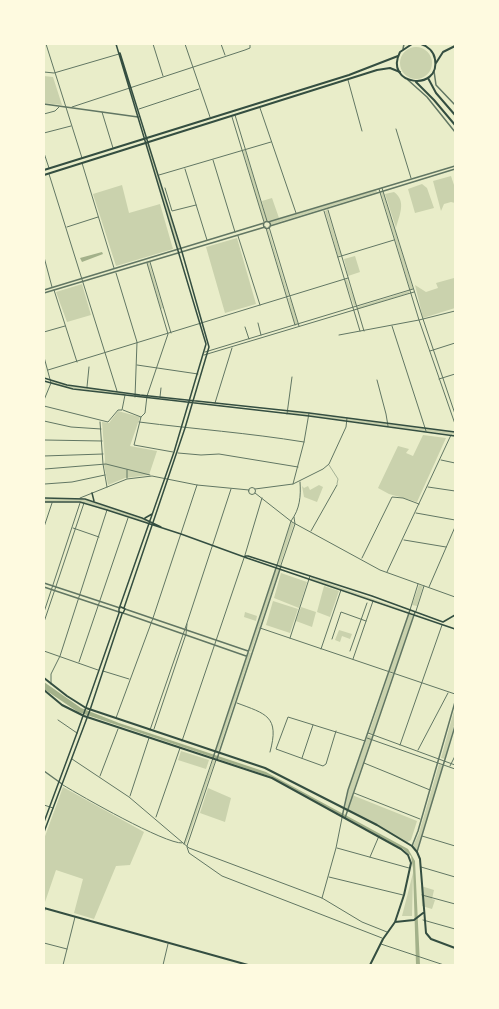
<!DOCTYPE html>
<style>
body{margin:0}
#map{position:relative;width:499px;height:1009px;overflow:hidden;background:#e9edc9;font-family:Georgia,serif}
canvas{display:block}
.frame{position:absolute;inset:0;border:45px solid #fefae0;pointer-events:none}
</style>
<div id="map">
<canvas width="499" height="1009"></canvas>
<div class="frame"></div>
</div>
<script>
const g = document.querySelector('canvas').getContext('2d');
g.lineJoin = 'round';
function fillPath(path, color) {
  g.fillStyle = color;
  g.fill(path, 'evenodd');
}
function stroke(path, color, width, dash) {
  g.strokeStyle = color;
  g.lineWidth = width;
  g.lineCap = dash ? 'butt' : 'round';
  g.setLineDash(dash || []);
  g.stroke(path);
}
const green = new Path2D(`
 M400 63a16 16 0 1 1 32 0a16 16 0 1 1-32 0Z
 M 44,76 L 53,77 L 62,105 L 44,103 Z
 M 148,143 L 180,248 L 178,249 L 146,144 Z
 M 245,150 L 266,218 L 262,201 L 272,198 L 279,218 L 264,222 L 243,151 Z
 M 451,176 L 455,188 L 455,203 L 451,202 L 444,204 L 441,211 L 433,181 Z
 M 422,184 L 427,188 L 434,208 L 415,213 L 408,189 Z
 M 122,185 L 129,213 L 160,204 L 173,249 L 116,266 L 93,194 Z
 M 376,190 L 377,192 L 270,225 L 269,222 Z
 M 383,192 L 413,289 L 410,289 L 381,193 Z
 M 394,192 C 407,201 399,216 396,228 L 385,194 Z
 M 327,210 L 341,255 L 338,256 L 325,211 Z
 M 268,228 L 289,296 L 287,296 L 267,229 Z
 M 237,238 L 256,304 L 225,313 L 206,247 Z
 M 355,256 L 360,272 L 348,276 L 344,259 Z
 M 149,262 L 163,308 L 161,309 L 147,263 Z
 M 454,278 L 455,308 L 423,318 L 415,285 L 426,292 L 438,288 L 436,283 Z
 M 347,279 L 356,305 L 354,306 L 345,280 Z
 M 82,284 L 91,315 L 67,322 L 56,292 Z
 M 409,291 L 409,293 L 358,309 L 357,307 Z
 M 288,298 L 290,298 L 298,324 L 295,325 Z
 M 50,380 L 67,385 L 125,393 L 124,395 L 66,387 L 51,383 Z
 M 118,411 L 140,417 L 130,446 L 157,451 L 149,475 L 125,478 L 108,485 L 104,465 L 105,460 L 102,422 L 109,423 Z
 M 288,411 L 455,432 L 455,435 L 288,413 Z
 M 423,435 L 446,438 L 417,502 L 389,494 L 378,488 L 398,446 L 409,449 L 406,453 L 413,456 Z
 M 319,485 L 323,487 L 317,502 L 304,497 L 302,486 L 304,488 L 308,486 L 310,490 Z
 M 44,499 L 84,499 L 150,521 L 149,524 L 80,501 L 44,502 Z
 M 291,522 L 294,524 L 280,565 L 277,564 Z
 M 276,569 L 279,570 L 251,652 L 249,651 Z
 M 281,573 L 307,582 L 299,608 L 274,598 Z
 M 311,577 L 441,623 L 310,579 Z
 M 419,585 L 423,586 L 417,606 L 412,605 Z
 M 324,586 L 339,591 L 330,617 L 317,612 Z
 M 273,601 L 298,609 L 290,633 L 266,625 Z
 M 301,607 L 316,612 L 312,627 L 296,621 Z
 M 245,612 L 257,616 L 256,621 L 244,617 Z
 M 409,614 L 413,616 L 394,673 L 389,671 Z
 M 339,630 L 352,634 L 350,639 L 342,636 L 340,642 L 335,640 Z
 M 248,652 L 251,653 L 218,752 L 216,751 Z
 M 389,673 L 393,674 L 373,734 L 369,733 Z
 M 455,707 L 455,722 L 445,759 L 441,758 Z
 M 368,735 L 372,736 L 352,795 L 417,821 L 411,840 L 406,843 L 345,808 L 349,787 Z
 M 181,751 L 209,760 L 206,769 L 178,760 Z
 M 213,760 L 215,761 L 186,844 L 184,843 Z
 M 439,764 L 443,766 L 417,851 L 413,846 L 419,833 Z
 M 63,787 L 144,832 L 130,865 L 116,866 L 94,919 L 74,913 L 83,879 L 56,870 L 44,905 L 44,839 Z
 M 208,788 L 231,798 L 225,822 L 200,813 Z
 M 413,873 L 412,916 L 402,916 Z
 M 421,886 L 434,890 L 432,899 L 435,900 L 432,909 L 422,906 Z`);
const water = new Path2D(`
 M 102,252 L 103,254 L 82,262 L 80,258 Z
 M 44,682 L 81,708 L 119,723 L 266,772 L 408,849 L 415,861 L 420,965 L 416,965 L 413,868 L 411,856 L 403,849 L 272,777 L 78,712 L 44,689 Z`);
const service = new Path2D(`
 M 329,465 L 338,479 L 337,484`);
const minor = new Path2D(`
 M 46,44 L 82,158
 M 153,44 L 163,76
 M 185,44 L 210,117
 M 221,44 L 225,55
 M 44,72 L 54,73 L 119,54
 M 348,80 L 362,131
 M 72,107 L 245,50 L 250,48 L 250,44
 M 260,108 L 296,213
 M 139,109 L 199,89
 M 102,112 L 113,148
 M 44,114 L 55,111 L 59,107
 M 235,115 L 267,221
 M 232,117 L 264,222
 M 396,129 L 411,178
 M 44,133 L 71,126
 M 44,153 L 49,168
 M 213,160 L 235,232
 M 82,163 L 114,268
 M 185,169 L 207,240
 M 49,174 L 117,391
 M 159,175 L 271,142
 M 165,188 L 172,211 L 196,205
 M 382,188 L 423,319 L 455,414
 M 379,189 L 419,320 L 455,424
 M 328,210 L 364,331
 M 324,211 L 360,331
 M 67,227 L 98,217
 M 269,227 L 299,326
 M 266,228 L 295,325
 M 238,236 L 260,305
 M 44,257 L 52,287
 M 338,257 L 394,240
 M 150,262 L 171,333
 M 116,273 L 137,342 L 135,397
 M 54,290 L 77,362
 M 258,323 L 261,335
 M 392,326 L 426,431
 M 245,327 L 249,339
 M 44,332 L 65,326
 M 339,335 L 419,320 L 455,311
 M 430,351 L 455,343
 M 205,352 L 413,289
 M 204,355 L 414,292
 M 44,357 L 51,383 L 44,400
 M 137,365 L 198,374
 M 48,370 L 348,278
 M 439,379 L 455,374
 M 377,380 L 386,414 L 388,426
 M 87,387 L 89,367
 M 160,397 L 161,388
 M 215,403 L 232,348
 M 44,406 L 108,422 L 118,410 L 122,410 L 125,395
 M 123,410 L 141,417 L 134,445 L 173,452
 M 287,414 L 292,377
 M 141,417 L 145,413 L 147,396 L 168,334 L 147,263
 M 44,421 L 71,427 L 101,429
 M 100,422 L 103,464 L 107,487
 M 139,422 C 194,429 249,433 304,442
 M 44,440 L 102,441
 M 44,452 L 44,495
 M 178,453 L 201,455 L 219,454 L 298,467
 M 44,456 L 103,454
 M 441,460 L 455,463
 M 45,469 L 106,464 L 150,475
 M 127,470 L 127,478
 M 45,484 L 72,482 L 105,475
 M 293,484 L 304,442 L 309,413
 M 428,487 L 455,491
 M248.5 491a3.5 3.5 0 1 1 7 0a3.5 3.5 0 1 1-7 0Z
 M 255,489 L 293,484 L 323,469 L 329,464 L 346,427 L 347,418
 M 255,493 L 292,522 L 380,570 L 455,597
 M 80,498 L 127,479 L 152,476 L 197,485 L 249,490
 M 416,513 L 455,520
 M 44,527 L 52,503
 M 73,528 L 99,537
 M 311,531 L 337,485
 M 404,540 L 446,547
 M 245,555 L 262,498
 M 362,558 L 392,497 L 403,498 L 419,504
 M 277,565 L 291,521 C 300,509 301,496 300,482
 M 281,565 L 295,524 L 294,517
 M 387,572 L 451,435
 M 429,587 L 455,527
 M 410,610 L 418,584
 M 416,611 L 424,586
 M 44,612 L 80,503
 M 44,622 L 84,503
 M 260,628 L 455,694
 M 290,638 L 310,576
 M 332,639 L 341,612 L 366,621
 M 321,649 L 341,590
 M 44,651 L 98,670
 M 350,651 L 367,603
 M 353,659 L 373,601
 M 79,662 L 128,518
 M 103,671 L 129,679
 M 51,684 L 51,674 L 60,656 L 107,510
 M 237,703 C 266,714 280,716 270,752
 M 116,718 L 153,618 L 197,485
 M 58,720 L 77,733
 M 154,729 L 186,634 L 187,624
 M 150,730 L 187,623 L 231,489
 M 336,731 L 326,764 L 323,766 L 276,749 L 288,717 L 365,741
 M 368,733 L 455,765
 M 367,738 L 455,769
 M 182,741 L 244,558
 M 400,745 L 442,625
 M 418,750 L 448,693
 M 302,758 L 313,725
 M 72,759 L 129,797 L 189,848 L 322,898 L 362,922 L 387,932
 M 364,763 L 430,790
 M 450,766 L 455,756
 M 100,776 L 118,729
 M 63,785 C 81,796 165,844 182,843
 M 354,793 L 420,819
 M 130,796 L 149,738
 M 44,805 L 53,808
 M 156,817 L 180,748
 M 422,836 L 455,846
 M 184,844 L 213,758
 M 187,846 L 216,760
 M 187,847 L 189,853 L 222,876 L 382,938
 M 337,848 L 409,868
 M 370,857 L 379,836
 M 421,867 L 455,877
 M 329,877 L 403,895
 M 422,895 L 455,904
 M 322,898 L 336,848 L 342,818
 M 44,914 L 45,909
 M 423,920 L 455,929
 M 44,943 L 67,949
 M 381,944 L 444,965
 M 63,965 L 75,917
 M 163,965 L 168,944`);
const tertiary = new Path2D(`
 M 403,49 L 404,44
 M 434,71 L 436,85 L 455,105
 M 408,80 L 427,97 L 455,132
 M 44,104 L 138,117
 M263.5 225a3.5 3.5 0 1 1 7 0a3.5 3.5 0 1 1-7 0Z
 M 268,222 L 455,166
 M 270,226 L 455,169
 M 44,290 L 264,223
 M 44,293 L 265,227
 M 44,583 L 120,608
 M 44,587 L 119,612
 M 125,609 L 248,651
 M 123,613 L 246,656
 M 213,758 L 277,565
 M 217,759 L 281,566
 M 44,771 L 62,784
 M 342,817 L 348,790 L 410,610
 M 345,818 L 415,612
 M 412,846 L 418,831 L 455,702
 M 417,852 L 455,726`);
const secondary = new Path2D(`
 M 116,44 L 206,344 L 174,452 L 119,609 L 119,612 L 123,613 L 125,609 L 121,607
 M 120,53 L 182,252 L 209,347 L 185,428 L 124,608
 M 44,378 L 67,385 L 140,395 L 309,413 L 455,432
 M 44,381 L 73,389 L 309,416 L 455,436
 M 92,493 L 94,501
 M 44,498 L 85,499 L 142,518 L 161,527
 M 44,502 L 80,502 L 107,510 L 181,534 L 247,558 L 455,629
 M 145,518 L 152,514
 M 245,556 L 248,556 L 372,596 L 443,622 L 455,615
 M 44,822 L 77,733 L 119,613
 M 44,832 L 90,710 L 122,614`);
const primary = new Path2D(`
 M 44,170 L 349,75 L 398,56
 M 44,175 L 377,70 L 390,68 L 400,72
 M 44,678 L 67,696 L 86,708 L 265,768 L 377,825 L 412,846 L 417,852 L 420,859 L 426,933 L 431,939 L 455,948
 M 44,690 L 62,705 L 84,716 L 272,778 L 401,849 L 408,855 L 411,863 L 404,895 L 395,922 L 383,939 L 370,965
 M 44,908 L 248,965
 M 395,922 L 414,920 L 423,913`);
const trunk = new Path2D(`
 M 412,44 L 400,52 C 383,86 441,92 435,59 C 434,52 428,46 421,44
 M 436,63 L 443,52 L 455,46
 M 428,78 L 436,93 L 455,115
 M 416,82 L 434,100 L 455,125`);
fillPath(green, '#cad2ad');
fillPath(water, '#a3b18a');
stroke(service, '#617663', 0.5);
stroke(minor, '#617663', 1);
stroke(tertiary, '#617663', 1.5);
stroke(secondary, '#344e41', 1.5);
stroke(primary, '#344e41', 2);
stroke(trunk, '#344e41', 2);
</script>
